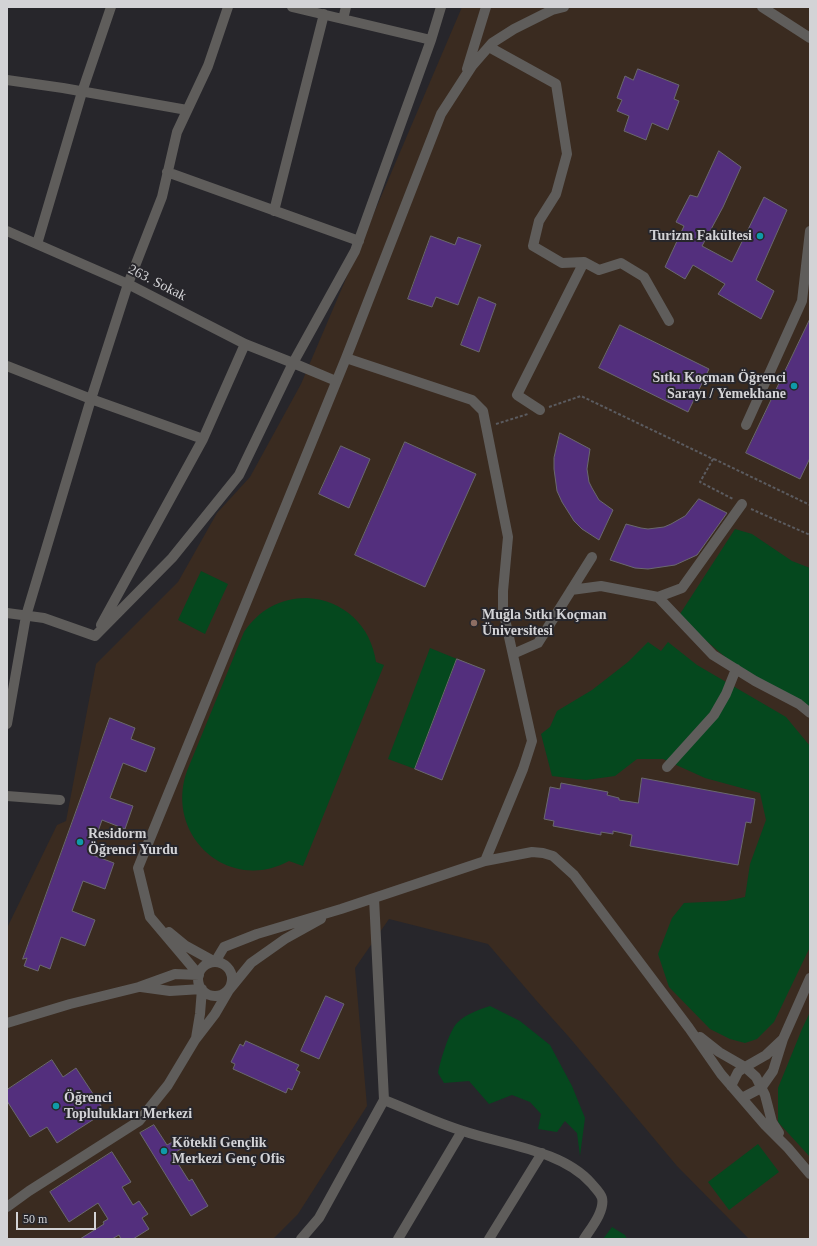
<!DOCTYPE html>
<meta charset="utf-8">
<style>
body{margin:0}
#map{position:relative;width:817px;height:1246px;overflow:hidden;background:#27262b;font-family:Georgia,serif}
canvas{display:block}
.frame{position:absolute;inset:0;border:8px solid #d3d3d6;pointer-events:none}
.scale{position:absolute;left:16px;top:1212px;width:80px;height:18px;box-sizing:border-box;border:2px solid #d3d3d6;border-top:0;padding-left:5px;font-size:12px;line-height:14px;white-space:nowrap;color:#d3d3d6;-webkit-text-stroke:3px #27262b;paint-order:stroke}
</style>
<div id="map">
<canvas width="817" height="1246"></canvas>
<div class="frame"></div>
<div class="scale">50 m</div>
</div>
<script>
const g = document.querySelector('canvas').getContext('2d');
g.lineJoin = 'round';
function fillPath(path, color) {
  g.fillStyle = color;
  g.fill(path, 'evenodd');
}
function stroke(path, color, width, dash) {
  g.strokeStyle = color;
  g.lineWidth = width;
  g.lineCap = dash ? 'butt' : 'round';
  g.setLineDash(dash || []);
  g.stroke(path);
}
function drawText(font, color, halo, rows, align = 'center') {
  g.font = font + ' Georgia,serif';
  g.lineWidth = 4;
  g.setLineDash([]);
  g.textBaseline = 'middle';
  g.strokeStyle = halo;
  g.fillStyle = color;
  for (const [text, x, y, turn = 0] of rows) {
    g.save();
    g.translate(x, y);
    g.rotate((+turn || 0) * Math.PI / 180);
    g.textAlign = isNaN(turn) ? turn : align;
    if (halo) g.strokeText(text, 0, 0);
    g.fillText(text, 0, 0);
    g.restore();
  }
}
const education = new Path2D(`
 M 462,7 L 810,7 L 810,1239 L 749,1239 L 677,1166 L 569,1037 L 535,999 L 488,944 L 389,919 L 355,968 L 367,1106 L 298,1214 L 273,1239 L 7,1239 L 7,928 L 57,825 L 66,821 L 96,664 L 178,582 L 217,513 L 250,477 L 301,384 Z`);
const green = new Path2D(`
 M 735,529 L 752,534 L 792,561 L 810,568 L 810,715 L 731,662 L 689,626 L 680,614 Z
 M 201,571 L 228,584 L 205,634 L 178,620 Z
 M 307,598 C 344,600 371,626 376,662 L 384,665 L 303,866 L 289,861 C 228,894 164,835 187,771 L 244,632 C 259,610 280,598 307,598 Z
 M 648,642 L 661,651 L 668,642 L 697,665 L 786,717 L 810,746 L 810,947 L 774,1022 L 757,1039 L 745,1043 L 730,1039 L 710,1029 L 669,987 L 658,954 L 672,918 L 684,903 L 726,901 L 745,897 L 750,864 L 766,820 L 760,793 L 705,778 L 663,759 L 637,759 L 615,776 L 586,780 L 552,776 L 541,734 L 550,727 L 557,711 L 592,690 L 628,662 Z
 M 430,648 L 457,659 L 415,769 L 388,759 Z
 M 490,1006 L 520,1021 L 550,1045 L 572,1086 L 585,1118 L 580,1156 L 577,1133 L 565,1121 L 557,1132 L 538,1129 L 541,1114 L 530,1102 L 512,1095 L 489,1104 L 469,1081 L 444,1083 L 438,1073 C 440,1062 449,1031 457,1023 C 466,1014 478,1010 490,1006 Z
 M 810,1012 L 810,1157 L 778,1122 L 778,1088 L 802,1029 Z
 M 758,1144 L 779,1172 L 729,1210 L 708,1182 Z
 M 612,1227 L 625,1235 L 627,1239 L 603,1239 Z`);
const building = new Path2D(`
 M 638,69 L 679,85 L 674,99 L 679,101 L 668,130 L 652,123 L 646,140 L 624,131 L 629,116 L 617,111 L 622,100 L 617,98 L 625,76 L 633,80 Z
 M 719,151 L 741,167 L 723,207 L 702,246 L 732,262 L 764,197 L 787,210 L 756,280 L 774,291 L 761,319 L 718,294 L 725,284 L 693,265 L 685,279 L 665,267 L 684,226 L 676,222 L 690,195 L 697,197 Z
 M 431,236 L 455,245 L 458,237 L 481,245 L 458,305 L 436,297 L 432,307 L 408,299 Z
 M 479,297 L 496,304 L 479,352 L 461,345 Z
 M 810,319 L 810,458 L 800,479 L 746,453 Z
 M 620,325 L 709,369 L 688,412 L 599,368 Z
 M 560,433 L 590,449 L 587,469 L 589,482 L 592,488 L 599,500 L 613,510 L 599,540 L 582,529 L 574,521 L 562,502 L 557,491 L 554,469 L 554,458 Z
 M 405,442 L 476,474 L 425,587 L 355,555 Z
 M 341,446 L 370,459 L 349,508 L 319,494 Z
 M 699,499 L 727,513 L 697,555 L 675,565 L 648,569 L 635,568 L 610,560 L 626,524 L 641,528 L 648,529 L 664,527 L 671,524 L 685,516 Z
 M 457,659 L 485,670 L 442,780 L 415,769 Z
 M 110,718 L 135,728 L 131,739 L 155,748 L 146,772 L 123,763 L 110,798 L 133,806 L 125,829 L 102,820 L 90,854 L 114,863 L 105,889 L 83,881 L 72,911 L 95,920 L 85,946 L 61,937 L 50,969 L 40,965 L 38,971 L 24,966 L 27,958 L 23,959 Z
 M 642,778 L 755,799 L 751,823 L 746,822 L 738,865 L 630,846 L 632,835 L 613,831 L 613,834 L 601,832 L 601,835 L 553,826 L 554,821 L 544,819 L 550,787 L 560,789 L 561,783 L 608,792 L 607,795 L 619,798 L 619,800 L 638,803 Z
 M 326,996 L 344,1004 L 319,1059 L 301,1051 Z
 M 246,1041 L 299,1065 L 296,1070 L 300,1072 L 292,1090 L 288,1088 L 286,1093 L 233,1069 L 235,1064 L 231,1062 L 240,1044 L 243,1046 Z
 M 52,1060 L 63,1077 L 76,1068 L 105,1112 L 57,1143 L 47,1127 L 30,1137 L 7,1101 L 7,1090 Z
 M 154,1125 L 167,1145 L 178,1139 L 183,1148 L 172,1154 L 189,1181 L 192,1179 L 208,1206 L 191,1216 L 140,1133 Z
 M 112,1152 L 131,1182 L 122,1187 L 133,1205 L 139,1201 L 148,1214 L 142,1218 L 149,1229 L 133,1239 L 121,1239 L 119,1235 L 112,1239 L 80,1239 L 104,1224 L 103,1222 L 108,1219 L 98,1203 L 69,1222 L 50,1192 Z`);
const path = new Path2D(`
 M 549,407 L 581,396 L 713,459 L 700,482 L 733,499
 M 496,424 L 528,414
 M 714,459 L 810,505
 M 751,509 L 810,535`);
const minor = new Path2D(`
 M 292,7 L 431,40
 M 762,7 L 810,38
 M 343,19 L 346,7
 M 489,47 L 556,84 L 567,154 L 556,194 L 539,221 L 533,246 L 562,263 L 584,262
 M 467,69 L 486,7
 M 7,80 L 63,88 L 187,110
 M 167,172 L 359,241
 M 274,211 L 324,14
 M 7,231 L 128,284 L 245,344 L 293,363 L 336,381
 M 37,244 L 82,92 L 111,7
 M 346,358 L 472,400 L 483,411 L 508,537 L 503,591 L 503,610 L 532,741 L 523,769 L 485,861
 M 7,366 L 91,399 L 203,439 L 245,344
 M 540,410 L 517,395 L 584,262 L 599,270 L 621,263 L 644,277 L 669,321
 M 746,425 L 802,301 L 810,231
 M 571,590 L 601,586 L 658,597 L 682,588 L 742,504
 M 658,597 L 713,655 L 755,681 L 799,704 L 810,713
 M 7,613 L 44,618 L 95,636 L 172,558 L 239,475 L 293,363 L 355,251 L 431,40 L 441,7
 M 101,625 L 203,439
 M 513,654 L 538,643 L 592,557
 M 7,724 L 26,616 L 91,399 L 128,284 L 162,197 L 177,132 L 208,66 L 228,7
 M 667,767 L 714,715 L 726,694 L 736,669
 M 7,796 L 60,800
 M 169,932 L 186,946 L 215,962 L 224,947 L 257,934 L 341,909 L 485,861 L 532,852 L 543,853 L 553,856 L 574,875 L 689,1028 L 721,1074 L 765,1125 L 788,1148 L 810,1174
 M198 979a17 17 0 1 1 34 0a17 17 0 1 1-34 0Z
 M 199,975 L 150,917 L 138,868 L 346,358 L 441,114 L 472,66 L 492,43 L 514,29 L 552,10 L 564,7
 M 141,987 L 170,991 L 202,989 L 200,1014 L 196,1038
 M 7,1023 L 70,1004 L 139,987 L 175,974 L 199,975
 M 700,1037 L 719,1052 L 745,1067 L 756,1077 L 765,1095 L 772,1122 L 779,1133
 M 731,1086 L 738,1072 L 745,1067 L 766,1055 L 783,1039
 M 742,1098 L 761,1088 L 773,1071 L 783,1039 L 810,978
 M 384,1100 C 410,1110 436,1123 463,1131 C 504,1145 562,1150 591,1183 C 595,1188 600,1192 602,1198 C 605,1211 591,1228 584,1239
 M 7,1207 L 29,1191 L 139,1121 L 168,1085 L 195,1040 L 215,1014 L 229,990 L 251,963 L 285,939 L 321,919
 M 301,1239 L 319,1218 L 384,1100 L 374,898
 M 398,1239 L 462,1131
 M 489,1239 L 542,1153`);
const markers = [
 [760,236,4,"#0f9aa8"],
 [794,386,4,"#0f9aa8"],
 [474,623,4,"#8d6e63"],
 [80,842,4,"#0f9aa8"],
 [56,1106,4,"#0f9aa8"],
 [164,1151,4,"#0f9aa8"]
];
const poiNames = [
 ["Turizm Fakültesi",752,236,"right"],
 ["Sıtkı Koçman Öğrenci",786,378,"right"],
 ["Sarayı / Yemekhane",786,394,"right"],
 ["Muğla Sıtkı Koçman",482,615],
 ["Üniversitesi",482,631],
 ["Residorm",88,834],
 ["Öğrenci Yurdu",88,850],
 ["Öğrenci",64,1098],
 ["Toplulukları Merkezi",64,1114],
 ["Kötekli Gençlik",172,1143],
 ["Merkezi Genç Ofis",172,1159]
];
const streetNames = [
 ["263. Sokak",157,283,27]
];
fillPath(education, '#3a2b20');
fillPath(green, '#05481e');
fillPath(building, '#532f7d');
stroke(building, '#6a686e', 1);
stroke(path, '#5b5b5f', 2, [3, 2]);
stroke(minor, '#5f5d5b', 10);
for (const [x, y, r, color] of markers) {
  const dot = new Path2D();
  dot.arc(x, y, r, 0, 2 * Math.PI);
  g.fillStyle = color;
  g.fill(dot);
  stroke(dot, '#27262b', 1.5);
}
drawText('bold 14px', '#d3d3d6', '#27262b', poiNames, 'left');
drawText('14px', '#d3d3d6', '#27262b', streetNames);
</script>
